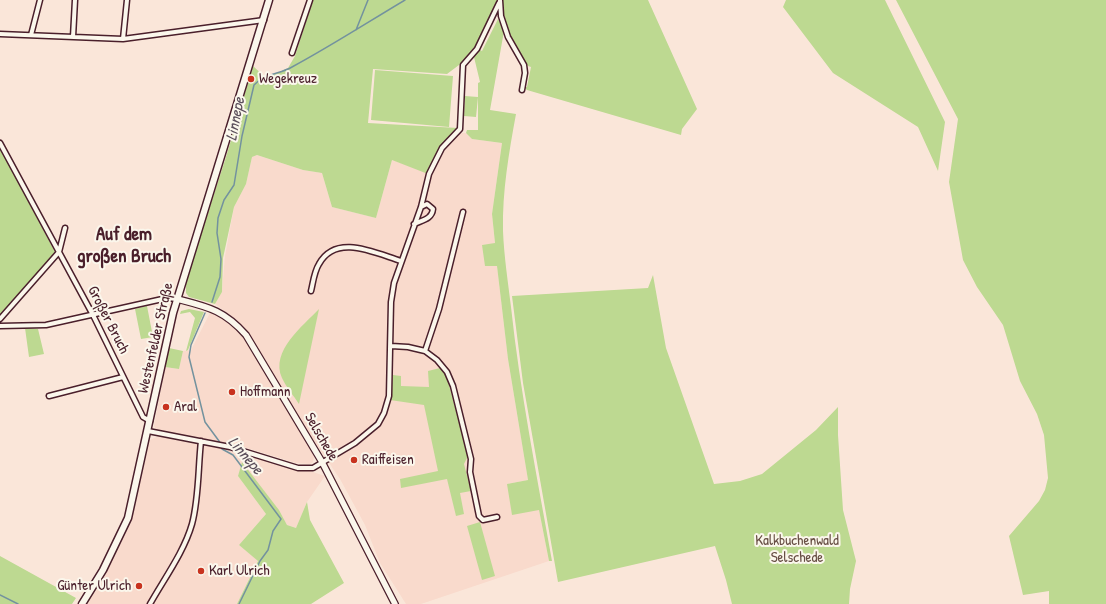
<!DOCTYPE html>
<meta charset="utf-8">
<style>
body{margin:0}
canvas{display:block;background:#fae6d9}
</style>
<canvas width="1106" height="604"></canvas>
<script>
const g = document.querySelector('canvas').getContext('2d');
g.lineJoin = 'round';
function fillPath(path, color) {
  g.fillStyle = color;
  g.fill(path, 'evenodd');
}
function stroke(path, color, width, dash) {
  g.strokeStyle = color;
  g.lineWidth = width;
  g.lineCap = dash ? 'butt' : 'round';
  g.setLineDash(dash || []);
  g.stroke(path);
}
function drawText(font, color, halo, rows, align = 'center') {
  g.font = font + ' "Patrick Hand",sans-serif';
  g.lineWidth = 4;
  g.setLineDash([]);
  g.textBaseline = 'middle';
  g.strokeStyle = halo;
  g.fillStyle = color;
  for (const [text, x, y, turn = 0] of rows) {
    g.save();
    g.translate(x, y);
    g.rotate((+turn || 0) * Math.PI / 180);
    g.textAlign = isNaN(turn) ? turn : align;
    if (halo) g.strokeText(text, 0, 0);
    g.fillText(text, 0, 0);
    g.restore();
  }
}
const built = new Path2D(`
 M 461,133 L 466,133 L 472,139 L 502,143 L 492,214 L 495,244 L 482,245 L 497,266 L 508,359 L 528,480 L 507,484 L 539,510 L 549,561 L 421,604 L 406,604 L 380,563 L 365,525 L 340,479 L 306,429 L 249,336 L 238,321 L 215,304 L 222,292 L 225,256 L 234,207 L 246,184 L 252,157 L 257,155 L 303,170 L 322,173 L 332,207 L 376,218 L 392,160 L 431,173 L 443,151 Z
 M 211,311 L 227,320 L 238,330 L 256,356 L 312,452 L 314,457 L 313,462 L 310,464 L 296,463 L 237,445 L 162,431 L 156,429 L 154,426 L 165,367 L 179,369 L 183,351 L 191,350 Z
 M 159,436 L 253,452 L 325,476 L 307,502 L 296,528 L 287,525 L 279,510 L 242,463 L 238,476 L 266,514 L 239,545 L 258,560 L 237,604 L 86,604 L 100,586 L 131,522 L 150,440 Z`);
const green = new Path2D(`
 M 313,0 L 498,0 L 471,56 L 447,74 L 373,69 L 368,123 L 458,128 L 428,174 L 392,160 L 376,218 L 332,207 L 322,173 L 303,170 L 257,155 L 252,157 L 246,184 L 234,207 L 223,258 L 222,292 L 215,304 L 189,297 L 186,293 L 186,281 L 226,157 L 253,66 L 266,78 L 265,81 L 267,78 L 288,68 L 295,56 Z
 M 501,0 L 648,0 L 697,109 L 682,129 L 681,135 L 527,90 L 524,87 L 527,87 L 531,67 L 528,66 L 512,42 L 503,18 Z
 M 786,0 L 885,0 L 945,122 L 938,171 L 918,127 L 833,73 L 783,7 Z
 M 896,0 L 1106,0 L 1106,604 L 1049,604 L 1049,591 L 1023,595 L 1009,536 L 1039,501 L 1045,490 L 1048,478 L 1044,435 L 1037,414 L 1020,381 L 1003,325 L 977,287 L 963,260 L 949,182 L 958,119 Z
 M 498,19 L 504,31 L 490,110 L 516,114 C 509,152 502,192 503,231 C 504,256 508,282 511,307 C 520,392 537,476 552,561 L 549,561 L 539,510 L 512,515 L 507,484 L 528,480 L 508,359 L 497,266 L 485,266 L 482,245 L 495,243 L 492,214 L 502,143 L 472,139 L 466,133 L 467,130 L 478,130 L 478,83 L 480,82 L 474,57 L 478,49 L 482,51 Z
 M 375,70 L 453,76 L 449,127 L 371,120 Z
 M 465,96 L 478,97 L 476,117 L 464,116 Z
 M 0,148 L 55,252 L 0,317 Z
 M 653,275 L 666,348 L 714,484 L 740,481 L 762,474 L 816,430 L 838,407 L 838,435 L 843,510 L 856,561 L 850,589 L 849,604 L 732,604 L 726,580 L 715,546 L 558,582 L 523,383 L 512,296 L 648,288 Z
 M 147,306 L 153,337 L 141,339 L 135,309 Z
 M 189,309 L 204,312 L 188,350 L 186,351 L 195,318 L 190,312 L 180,314 L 181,311 Z
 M 319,309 L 299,404 C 294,396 286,387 282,378 C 270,351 303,326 319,309 Z
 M 25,328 L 38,329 L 44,354 L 29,357 Z
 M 169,348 L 183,351 L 179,369 L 165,367 Z
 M 440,368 L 446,374 L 468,456 L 464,464 L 471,491 L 460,493 L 464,514 L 456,516 L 447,479 L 401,488 L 400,479 L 438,471 L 424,405 L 390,400 L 393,375 L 401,376 L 401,386 L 429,387 L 428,371 Z
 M 242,462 L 279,510 L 287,525 L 296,528 L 307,502 L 310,520 L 344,583 L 311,604 L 237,604 L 258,561 L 239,545 L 266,514 L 238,476 Z
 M 480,522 L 495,576 L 482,580 L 467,526 Z
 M 0,556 L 76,598 L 72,604 L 0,604 Z`);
const stream = new Path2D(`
 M 356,30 L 368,0
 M 212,302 L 220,277 L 221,259 L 217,233 L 218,218 L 224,200 L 234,185 L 242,136 L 254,85 C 264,74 280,74 292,67 C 331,46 368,22 405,0
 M 205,313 L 191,345 L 189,357 L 205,422 L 219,441 L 222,449 L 233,455 L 281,519 L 273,531 L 268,550 L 260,561 L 239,604
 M 0,595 L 18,604`);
const minor = new Path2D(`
 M 500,0 L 501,16 L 508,37 L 524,65 L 525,73 L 522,90
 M 0,34 L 123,39 L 264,20
 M 31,35 L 40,0
 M 73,37 L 75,0
 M 123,39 L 127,0
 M 292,53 L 310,0
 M 0,143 L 93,315 L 143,417 L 150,421
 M 414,224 C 423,220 432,219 433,209 L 427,204 L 421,207
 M 311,291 C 313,283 314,272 319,264 C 336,233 375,253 401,261
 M 0,319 L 59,252 L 65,228
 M 0,326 L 46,325 L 167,298 L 177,299
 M 391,346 L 408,347 L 425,351 L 437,360 L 447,372 L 453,386 L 471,459 L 470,472 L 479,516 L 483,520 L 497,517
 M 425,351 L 439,309 L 463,212
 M 49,396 L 123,377
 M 148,431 L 230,447 L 298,468 L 313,468 L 355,443 L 378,424 L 384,413 L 389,396 L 391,302 L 394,283 L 421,207 L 429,174 L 442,148 L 460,129 L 463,65 L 477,49 L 499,3
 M 150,604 C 164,579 184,552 192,524 C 199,498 198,468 201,441`);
const tertiary = new Path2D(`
 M 177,299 C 208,307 224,310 246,335 L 322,462 L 395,604`);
const secondary = new Path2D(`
 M 82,604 L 103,570 L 128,518 L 173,313 L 269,0`);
const markers = [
 [251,79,4,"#c8321e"],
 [232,392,4,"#c8321e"],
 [166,407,4,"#c8321e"],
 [354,460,4,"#c8321e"],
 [201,571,4,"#c8321e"],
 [139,586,4,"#c8321e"]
];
const poiNames = [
 ["Wegekreuz",259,79],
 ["Hoffmann",240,392],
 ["Aral",174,407],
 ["Raiffeisen",362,460],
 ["Karl Ulrich",209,571],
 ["Günter Ulrich",131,586,"right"]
];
const streetNames = [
 ["Großer Bruch",108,320,63],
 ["Westenfelder Straße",156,338,-77],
 ["Selschede",321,437,60]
];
const parkNames = [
 ["Kalkbuchenwald",797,541],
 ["Selschede",797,558]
];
const waterNames = [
 ["Linnepe",236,119,-79],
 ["Linnepe",245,456,49]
];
const districtNames = [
 ["Auf dem",124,235],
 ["großen Bruch",124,257]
];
fillPath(built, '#f9dacc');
fillPath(green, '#bdd991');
stroke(stream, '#73929e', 1.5);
stroke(minor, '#4a1f2b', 7);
stroke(tertiary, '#4a1f2b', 8);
stroke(secondary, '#4a1f2b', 9);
stroke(minor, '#fbf7ec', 4);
stroke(tertiary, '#fbf7ec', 5.5);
stroke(secondary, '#fbf7ec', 6);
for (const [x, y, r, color] of markers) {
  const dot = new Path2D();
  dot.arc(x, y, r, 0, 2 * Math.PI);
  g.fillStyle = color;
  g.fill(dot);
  stroke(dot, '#fbf7ec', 1.5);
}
drawText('15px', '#4a1f2b', '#fbf7ec', poiNames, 'left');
drawText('15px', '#4a1f2b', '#fbf7ec', streetNames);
drawText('15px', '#674e44', '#fbf7ec', parkNames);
drawText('italic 16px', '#5b4f5b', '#fbf7ec', waterNames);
drawText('bold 19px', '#4a1f2b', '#fbf7ec', districtNames);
</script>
